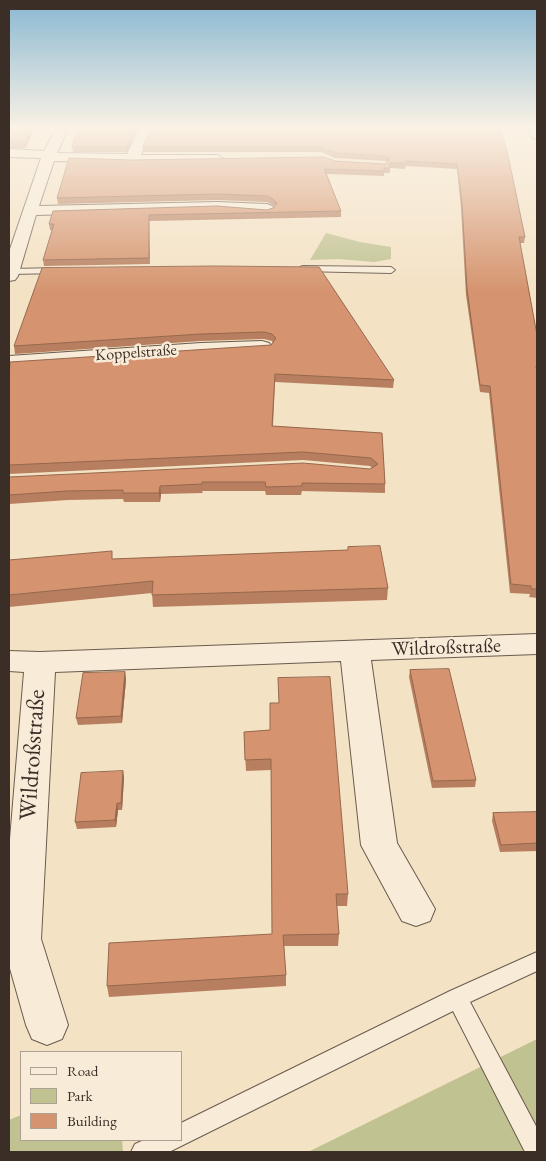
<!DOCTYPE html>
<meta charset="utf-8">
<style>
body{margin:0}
#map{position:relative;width:546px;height:1161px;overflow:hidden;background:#f4e2c5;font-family:"EB Garamond",serif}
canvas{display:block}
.frame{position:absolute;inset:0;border:10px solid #3b2e27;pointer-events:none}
.legend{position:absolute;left:20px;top:1051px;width:162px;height:90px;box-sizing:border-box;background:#f8ecd9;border:1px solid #aca092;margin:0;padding:6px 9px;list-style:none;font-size:15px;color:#3b2e27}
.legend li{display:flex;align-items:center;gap:10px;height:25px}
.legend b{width:25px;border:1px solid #aca092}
</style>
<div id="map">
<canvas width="546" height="1161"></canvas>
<div class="frame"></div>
<ul class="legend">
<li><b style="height:6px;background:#f8ecd9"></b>Road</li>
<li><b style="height:14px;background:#c0c291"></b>Park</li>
<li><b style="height:14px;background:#d5946f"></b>Building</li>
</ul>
</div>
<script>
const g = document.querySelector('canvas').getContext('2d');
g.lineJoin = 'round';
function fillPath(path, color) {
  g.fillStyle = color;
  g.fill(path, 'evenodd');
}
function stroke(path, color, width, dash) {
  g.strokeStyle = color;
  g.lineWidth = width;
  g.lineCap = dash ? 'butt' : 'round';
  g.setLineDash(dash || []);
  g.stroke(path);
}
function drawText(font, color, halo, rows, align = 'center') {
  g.font = font + ' "EB Garamond",serif';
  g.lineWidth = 5;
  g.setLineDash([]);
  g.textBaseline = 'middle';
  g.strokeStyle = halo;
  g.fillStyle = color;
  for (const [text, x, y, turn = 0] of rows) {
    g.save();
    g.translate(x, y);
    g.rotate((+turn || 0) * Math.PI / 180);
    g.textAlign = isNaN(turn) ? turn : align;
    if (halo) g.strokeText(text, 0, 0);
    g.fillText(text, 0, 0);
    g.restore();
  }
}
const green = new Path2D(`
 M 326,233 L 360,242 L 391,247 L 391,259 L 374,262 L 338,259 L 310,260 Z
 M 537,1039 L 537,1152 L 308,1152 Z
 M 21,1115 L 21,1140 L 122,1140 L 123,1152 L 9,1152 L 9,1120 Z`);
const lane = new Path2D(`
 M 303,266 L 391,267 L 395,270 L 391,273 L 300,271 L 300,267 Z
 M 59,268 L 62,269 L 62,273 L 9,274 L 10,269 Z
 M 537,952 L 537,971 L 470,1002 L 537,1128 L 537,1152 L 525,1152 L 453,1011 L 169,1152 L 131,1152 L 135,1144 L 144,1140 L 181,1140 L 181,1123 L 450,991 Z`);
const street = new Path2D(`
 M 56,129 L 68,129 L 57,153 L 127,154 L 139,129 L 151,129 L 141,155 L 217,155 L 224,159 L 217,163 L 54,161 L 39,206 L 217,202 L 267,204 L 272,206 L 275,209 L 272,212 L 267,214 L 217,210 L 36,215 L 18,276 L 15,280 L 9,281 L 9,252 L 41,158 L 9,157 L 9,149 L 44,151 Z
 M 529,129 L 537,129 L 537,139 L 533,138 Z
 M 262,341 L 269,343 L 272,347 L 269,351 L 9,368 L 9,356 L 201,343 Z
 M 537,634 L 537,654 L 371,660 L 397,843 L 435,909 L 430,921 L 416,926 L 402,921 L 361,845 L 341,661 L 55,672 L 41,939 L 68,1025 L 62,1039 L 47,1045 L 32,1039 L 26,1025 L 9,965 L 9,851 L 24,672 L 9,671 L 9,651 L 40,652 Z`);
const wall = new Path2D(`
 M 9,129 L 34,129 L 26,148 L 9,148 Z
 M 78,129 L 137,129 L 127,152 L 73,152 L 72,147 Z
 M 501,129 L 525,237 L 524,243 L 520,243 L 537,335 L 537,598 L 529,597 L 530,594 L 510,593 L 489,393 L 480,392 L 466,295 L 461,208 L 457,169 L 406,166 L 405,169 L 390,168 L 390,173 L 384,173 L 384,176 L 327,174 L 341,211 L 341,217 L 149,221 L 150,264 L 44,266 L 43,260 L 52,230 L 50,230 L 49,224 L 53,211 L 267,210 L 273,208 L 275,206 L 267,202 L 217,200 L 58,204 L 57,198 L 132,160 L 335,161 L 385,164 L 387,162 L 385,161 L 335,158 L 321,152 L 144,152 L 143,147 Z
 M 215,266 L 394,380 L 393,388 L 275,382 L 273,426 L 382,433 L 385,484 L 385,493 L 302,491 L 301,495 L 266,495 L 265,491 L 202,491 L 203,493 L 161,494 L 160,502 L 124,502 L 123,499 L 68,500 L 9,504 L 9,477 L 370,469 L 372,468 L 370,466 L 303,460 L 9,474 L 9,475 L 9,380 L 271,345 L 273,343 L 272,341 L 264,339 L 201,341 L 15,354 L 14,346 Z
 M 348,547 L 388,588 L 387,600 L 153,607 L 152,593 L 9,607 L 9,560 L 113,559 L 348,550 Z
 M 410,670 L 476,780 L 475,787 L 432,788 L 409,677 Z
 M 125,672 L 126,680 L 122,723 L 78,725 L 76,718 Z
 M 270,730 L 348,894 L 347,906 L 336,906 L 339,934 L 338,946 L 284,946 L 286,975 L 286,986 L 109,997 L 107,986 L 272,934 L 271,770 L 246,771 L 244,732 Z
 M 123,771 L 124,778 L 122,810 L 118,810 L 116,827 L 77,829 L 75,822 Z
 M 537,812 L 537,851 L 500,852 L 492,821 L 493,813 Z`);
const shadedWall = new Path2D(`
 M 30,129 L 34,129 L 26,148 L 25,141 Z
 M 134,129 L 137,129 L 127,152 L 126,147 Z
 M 160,486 L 161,494 L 160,502 L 159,493 Z
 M 125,672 L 126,680 L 122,723 L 121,716 Z
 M 123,771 L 124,778 L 122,810 L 121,803 Z
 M 117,803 L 118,810 L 116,827 L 115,820 Z`);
const building = new Path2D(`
 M 9,129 L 30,129 L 25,141 L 9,141 Z
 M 78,129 L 134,129 L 126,147 L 72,147 Z
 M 151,129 L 501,129 L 509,160 L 525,237 L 519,237 L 537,335 L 537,366 L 536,366 L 537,373 L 537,589 L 531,589 L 531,586 L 511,584 L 490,386 L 480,385 L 467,289 L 462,203 L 457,164 L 406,161 L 406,163 L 390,163 L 390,168 L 384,168 L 384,171 L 324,169 L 341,211 L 149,215 L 149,258 L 43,260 L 54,224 L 49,224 L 53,211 L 217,206 L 267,210 L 273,208 L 277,203 L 273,199 L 267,196 L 217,194 L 57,198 L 69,158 L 132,160 L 324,157 L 335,161 L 385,164 L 390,159 L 385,156 L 336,153 L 321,147 L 143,147 Z
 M 215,266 L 319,267 L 394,380 L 275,374 L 272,426 L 382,433 L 385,484 L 302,483 L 302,486 L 266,487 L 265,482 L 202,482 L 202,484 L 160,486 L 159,493 L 123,493 L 123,490 L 67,491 L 9,495 L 9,477 L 303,463 L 370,469 L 378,464 L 371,458 L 303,452 L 9,465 L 9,380 L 10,362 L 271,345 L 276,338 L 272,334 L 264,332 L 201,334 L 14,346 L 42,268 Z
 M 380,546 L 388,588 L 152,595 L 153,581 L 9,595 L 9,560 L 112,551 L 112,559 L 348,550 L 348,547 Z
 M 449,669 L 476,780 L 433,781 L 410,670 Z
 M 125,672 L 121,716 L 76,718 L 83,673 Z
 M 330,677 L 348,894 L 336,894 L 339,934 L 283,935 L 286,975 L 107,986 L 109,943 L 272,934 L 271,759 L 245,760 L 244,732 L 270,730 L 270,703 L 279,703 L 278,678 Z
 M 123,771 L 121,803 L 117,803 L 115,820 L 75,822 L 81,773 Z
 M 537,812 L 537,843 L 501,845 L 493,813 Z`);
const farStreetnames = [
 ["Koppelstraße",136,353,-4]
];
const streetNames = [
 ["Wildroßstraße",446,648,-2]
];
const nearStreetnames = [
 ["Wildroßstraße",33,755,-86]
];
fillPath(green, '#c0c291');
stroke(lane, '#695b4e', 2);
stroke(street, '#695b4e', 2);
fillPath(lane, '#f8ecd9');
fillPath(street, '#f8ecd9');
fillPath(wall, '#b77f5f');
fillPath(shadedWall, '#95684e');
fillPath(building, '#d5946f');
stroke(building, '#95684e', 1);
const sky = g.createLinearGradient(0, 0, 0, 291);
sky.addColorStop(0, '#89b8d2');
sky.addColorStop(0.44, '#faf2e5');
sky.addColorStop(1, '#faf2e500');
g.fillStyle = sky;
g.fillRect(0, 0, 546, 291);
drawText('16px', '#3b2e27', '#f8ecd9', farStreetnames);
drawText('20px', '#3b2e27', '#f8ecd9', streetNames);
drawText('24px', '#3b2e27', '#f8ecd9', nearStreetnames);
</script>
